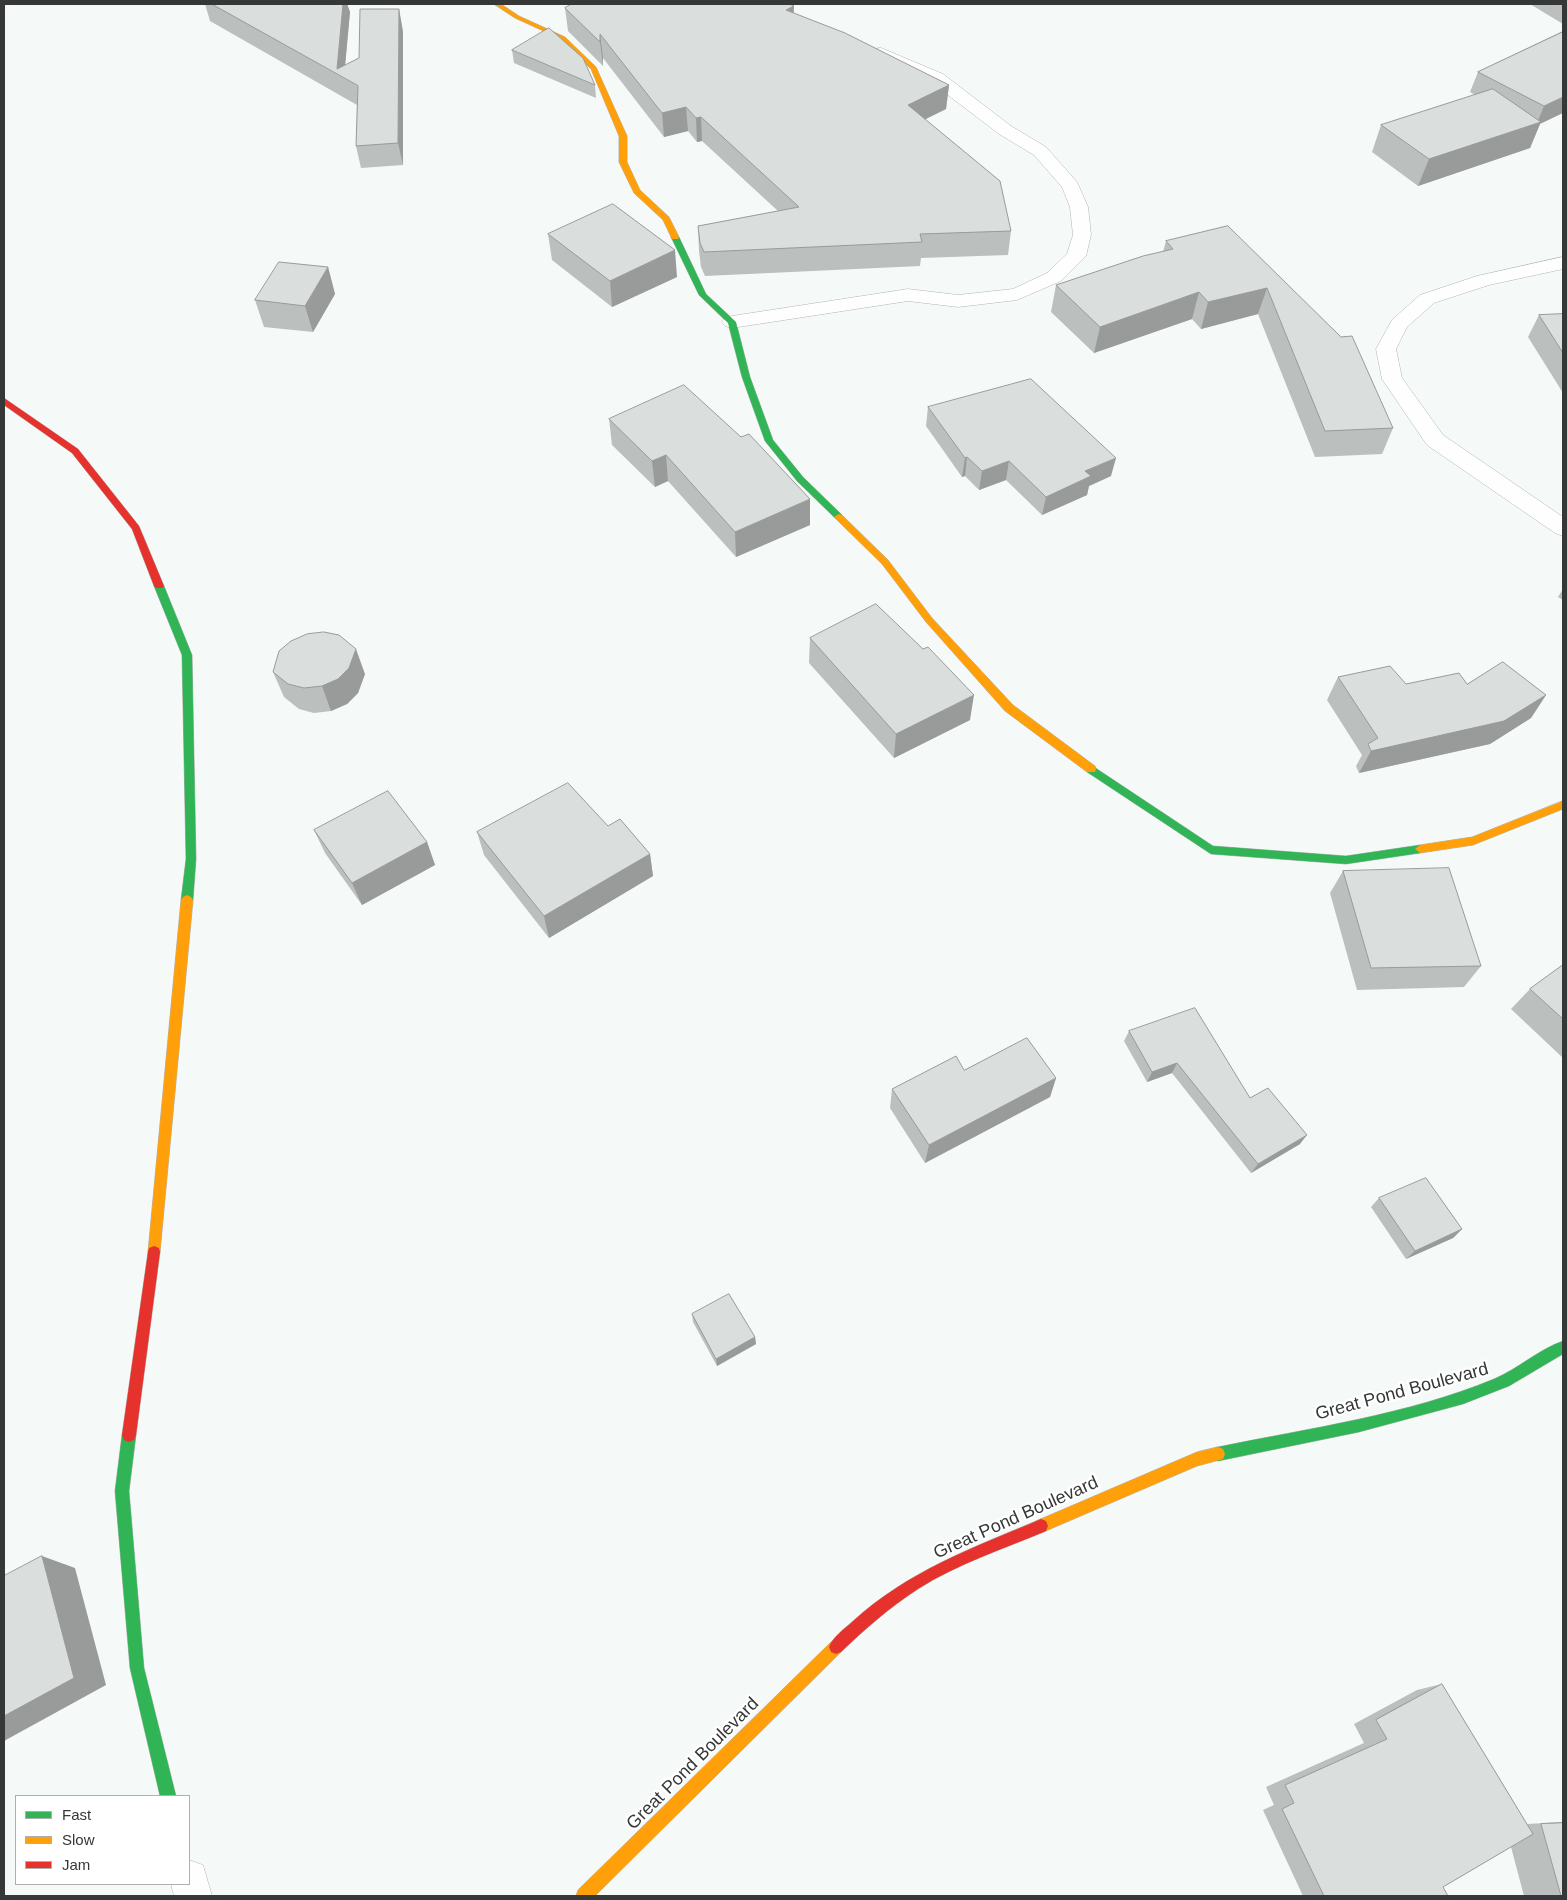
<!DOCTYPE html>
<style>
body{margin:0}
#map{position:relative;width:1567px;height:1900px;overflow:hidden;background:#f5faf8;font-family:Helvetica,sans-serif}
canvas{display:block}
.frame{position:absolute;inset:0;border:5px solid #353837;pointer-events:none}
.legend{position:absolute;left:15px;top:1795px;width:175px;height:90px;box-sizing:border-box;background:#fff;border:1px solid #aeafaf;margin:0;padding:6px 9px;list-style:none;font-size:15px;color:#353837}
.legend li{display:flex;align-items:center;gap:10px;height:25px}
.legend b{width:25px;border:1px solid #aeafaf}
</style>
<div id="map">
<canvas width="1567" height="1900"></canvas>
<div class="frame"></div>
<ul class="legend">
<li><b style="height:6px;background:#30b455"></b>Fast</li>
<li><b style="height:6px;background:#ff9f0a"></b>Slow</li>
<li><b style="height:6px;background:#e5322d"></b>Jam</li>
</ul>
</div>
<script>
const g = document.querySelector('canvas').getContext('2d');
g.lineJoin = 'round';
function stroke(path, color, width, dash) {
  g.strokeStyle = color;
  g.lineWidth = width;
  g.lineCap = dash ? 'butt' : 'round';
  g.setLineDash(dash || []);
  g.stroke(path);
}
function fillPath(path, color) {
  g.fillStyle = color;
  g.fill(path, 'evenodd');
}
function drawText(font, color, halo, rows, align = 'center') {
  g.font = font + ' Helvetica,sans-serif';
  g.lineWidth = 4.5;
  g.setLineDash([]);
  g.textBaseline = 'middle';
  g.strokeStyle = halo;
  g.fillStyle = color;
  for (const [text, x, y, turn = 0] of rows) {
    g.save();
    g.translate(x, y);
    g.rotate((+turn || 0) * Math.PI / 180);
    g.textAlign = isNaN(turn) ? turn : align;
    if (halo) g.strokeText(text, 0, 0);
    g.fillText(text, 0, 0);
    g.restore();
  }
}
const street = new Path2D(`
 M 881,48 L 943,74 L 1011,126 L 1046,147 L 1077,182 L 1088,207 L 1091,235 L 1086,256 L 1061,281 L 1017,300 L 958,307 L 908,301 L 732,328 L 725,326 L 722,322 L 725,318 L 732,316 L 908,289 L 958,295 L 1013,289 L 1047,273 L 1067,254 L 1073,235 L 1070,207 L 1062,187 L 1034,155 L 999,134 L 931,82 L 875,57 L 873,53 L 875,49 Z
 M 1563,257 L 1563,269 L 1489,285 L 1434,303 L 1407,327 L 1396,349 L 1402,378 L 1443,435 L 1563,517 L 1563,536 L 1555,533 L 1427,445 L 1382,379 L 1376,349 L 1392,320 L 1420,295 L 1477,276 Z
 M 189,1860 L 203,1865 L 212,1896 L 174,1896 L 171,1884 L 189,1884 Z`);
const fast = new Path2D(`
 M 672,235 L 679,237 L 706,294 L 736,322 L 750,377 L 773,440 L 803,477 L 842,515 L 842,519 L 836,519 L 797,481 L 765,441 L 742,377 L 728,323 L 699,295 L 671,237 Z
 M 159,583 L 164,586 L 192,655 L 196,859 L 193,900 L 191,903 L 183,903 L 181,900 L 186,859 L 182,655 L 154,586 Z
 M 1091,765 L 1213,846 L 1346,856 L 1420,845 L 1425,849 L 1420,853 L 1346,864 L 1211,854 L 1087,772 L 1086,769 Z
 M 1563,1341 L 1563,1354 L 1509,1386 L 1463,1404 L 1359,1432 L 1218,1461 L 1213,1459 L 1211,1454 L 1213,1449 L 1218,1447 C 1310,1428 1407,1415 1494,1379 C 1518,1369 1539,1349 1563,1341 Z
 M 129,1428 L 134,1430 L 136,1435 L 129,1491 L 144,1668 L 176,1796 L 160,1796 L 130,1668 L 115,1491 L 122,1435 L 124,1430 Z`);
const slow = new Path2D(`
 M 494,4 L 501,4 L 519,16 L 565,37 L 596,67 L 627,136 L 627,162 L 640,190 L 669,217 L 679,237 L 678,239 L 672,239 L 663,220 L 634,193 L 619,162 L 619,136 L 591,69 L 561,39 L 515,18 Z
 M 839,514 L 842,515 L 888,560 L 932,618 L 1013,705 L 1095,766 L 1096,769 L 1095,772 L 1087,772 L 1005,711 L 926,622 L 882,564 L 836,519 L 834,517 Z
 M 1563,801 L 1563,809 L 1473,845 L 1420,853 L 1415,849 L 1420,845 L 1472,837 Z
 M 187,895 L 191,897 L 193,900 L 160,1252 L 159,1256 L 154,1258 L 149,1256 L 148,1252 L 181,900 L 183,897 Z
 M 1218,1447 L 1223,1449 L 1225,1454 L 1223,1459 L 1197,1466 L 1041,1533 L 1036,1531 L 1034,1526 L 1036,1521 L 1197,1452 Z
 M 836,1640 L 841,1642 L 843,1647 L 841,1652 L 595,1896 L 576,1896 L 578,1890 L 831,1642 Z`);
const jam = new Path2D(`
 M 4,398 L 78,449 L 139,526 L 164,586 L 162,588 L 156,588 L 154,586 L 132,529 L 72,453 L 4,405 Z
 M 154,1246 L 159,1248 L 160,1252 L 136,1435 L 134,1440 L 129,1442 L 124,1440 L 122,1435 L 148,1252 L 149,1248 Z
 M 1041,1519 L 1046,1521 L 1048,1526 L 1046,1531 C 1003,1549 957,1564 918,1589 C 890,1607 865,1629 841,1652 L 836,1654 L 831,1652 L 829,1647 C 833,1637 844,1629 852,1622 C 908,1571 972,1548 1041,1519 Z`);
const wall = new Path2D(`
 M 205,4 L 347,4 L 350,12 L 345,65 L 359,58 L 399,9 L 403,32 L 403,165 L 361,168 L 356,146 L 357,105 L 210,21 Z
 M 1530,4 L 1563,4 L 1563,24 Z
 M 794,6 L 793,13 L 949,85 L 946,109 L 925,119 L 1011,231 L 1008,255 L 921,258 L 920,266 L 705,276 L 701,267 L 699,251 L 698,226 L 778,211 L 702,141 L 697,142 L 688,131 L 664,137 L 603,58 L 603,66 L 568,31 L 565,8 Z
 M 1563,31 L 1540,124 L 1530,148 L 1418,186 L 1372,152 L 1381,125 L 1475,95 L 1470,92 L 1478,72 Z
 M 512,50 L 595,85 L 596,98 L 514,63 Z
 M 1228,226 L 1393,428 L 1382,454 L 1315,457 L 1258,314 L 1201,329 L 1192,319 L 1094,353 L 1051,312 L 1056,285 L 1163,252 L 1166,241 Z
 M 548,234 L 677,277 L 612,307 L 552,260 Z
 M 328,267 L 335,294 L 313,332 L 264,327 L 255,300 Z
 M 1563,314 L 1563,393 L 1528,337 L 1539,315 Z
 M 928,407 L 1111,476 L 1089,486 L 1087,495 L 1042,515 L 1006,480 L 979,490 L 965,476 L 962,477 L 926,426 Z
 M 609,419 L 810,525 L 736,557 L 668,481 L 655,487 L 612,445 Z
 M 1563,589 L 1563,600 L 1558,597 Z
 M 810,638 L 970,720 L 894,758 L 809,663 Z
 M 273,672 L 365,674 L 358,693 L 347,704 L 331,711 L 314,713 L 299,709 L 284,697 Z
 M 1338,677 L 1406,684 L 1467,684 L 1546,695 L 1531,718 L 1490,744 L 1359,773 L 1356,766 L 1362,755 L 1327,700 Z
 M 608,826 L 650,854 L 653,876 L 549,938 L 484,855 L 477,832 Z
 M 314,830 L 427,842 L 435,865 L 362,905 L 325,853 Z
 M 1343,871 L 1481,966 L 1464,987 L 1357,990 L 1330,893 Z
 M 1563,965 L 1563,1058 L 1511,1009 L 1530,989 Z
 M 1129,1031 L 1250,1098 L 1300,1144 L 1251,1173 L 1172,1073 L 1147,1082 L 1124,1041 Z
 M 964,1070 L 1056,1078 L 1050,1097 L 925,1163 L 890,1108 L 892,1089 Z
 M 1379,1198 L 1462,1229 L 1453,1238 L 1406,1259 L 1371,1207 Z
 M 692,1314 L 755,1337 L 756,1344 L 717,1366 L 693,1322 Z
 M 1442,1684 L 1527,1824 L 1563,1822 L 1563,1896 L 1524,1896 L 1511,1847 L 1443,1887 L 1448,1896 L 1303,1896 L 1263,1810 L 1274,1805 L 1266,1787 L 1364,1743 L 1354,1724 L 1417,1690 Z`);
const shadedWall = new Path2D(`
 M 343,4 L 347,4 L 350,12 L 344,78 L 337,69 Z
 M 794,6 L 793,29 L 786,10 Z
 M 399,9 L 403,32 L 403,165 L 398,143 Z
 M 600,34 L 603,58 L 603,66 L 600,42 Z
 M 949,85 L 946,109 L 906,129 L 908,105 Z
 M 1563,97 L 1563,113 L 1540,124 L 1530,148 L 1418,186 L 1429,159 L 1537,123 L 1544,106 Z
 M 686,107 L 688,131 L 664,137 L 662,113 Z
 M 701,117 L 702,141 L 697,142 L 696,118 Z
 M 675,250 L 677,277 L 612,307 L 610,281 Z
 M 328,267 L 335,294 L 313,332 L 305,306 Z
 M 1267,288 L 1258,314 L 1201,329 L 1208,302 Z
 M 1199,292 L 1192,319 L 1094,353 L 1100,327 Z
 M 666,455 L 668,481 L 655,487 L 652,461 Z
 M 967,457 L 965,476 L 962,477 L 965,458 Z
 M 1116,458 L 1111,476 L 1089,486 L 1087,495 L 1042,515 L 1046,497 L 1085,471 Z
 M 1009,461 L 1006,480 L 979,490 L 982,471 Z
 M 810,499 L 810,525 L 736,557 L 735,532 Z
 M 356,649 L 365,674 L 358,693 L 347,704 L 331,711 L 322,686 Z
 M 974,695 L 970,720 L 894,758 L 896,734 Z
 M 1546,695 L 1531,718 L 1490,744 L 1359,773 L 1371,751 Z
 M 427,842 L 435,865 L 362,905 L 352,883 Z
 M 650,854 L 653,876 L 549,938 L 544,916 Z
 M 1177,1063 L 1172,1073 L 1147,1082 L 1152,1072 Z
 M 1056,1078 L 1050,1097 L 925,1163 L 929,1145 Z
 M 1307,1135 L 1300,1144 L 1251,1173 L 1258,1164 Z
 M 1462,1229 L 1453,1238 L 1406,1259 L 1415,1251 Z
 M 755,1337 L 756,1344 L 717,1366 L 716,1359 Z
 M 42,1556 L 75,1568 L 106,1685 L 4,1741 L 4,1716 Z`);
const building = new Path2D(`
 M 212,4 L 343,4 L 337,69 L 359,58 L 360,9 L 399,9 L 398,143 L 356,146 L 358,86 Z
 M 572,4 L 789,4 L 794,6 L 786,10 L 845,33 L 949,85 L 908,105 L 1000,181 L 1011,231 L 920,234 L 922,242 L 704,252 L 700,243 L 698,226 L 799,207 L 701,117 L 696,118 L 686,107 L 662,113 L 600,34 L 600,42 L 565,8 Z
 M 549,28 L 583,58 L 595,85 L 512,50 Z
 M 1563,32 L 1563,97 L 1544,106 L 1478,72 Z
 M 1493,89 L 1541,122 L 1429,159 L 1381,125 Z
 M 613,204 L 675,250 L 610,281 L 548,234 Z
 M 1228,226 L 1341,337 L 1352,336 L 1393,428 L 1325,431 L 1267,288 L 1208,302 L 1199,292 L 1100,327 L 1056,285 L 1143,256 L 1173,249 L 1166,241 Z
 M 279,262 L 328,267 L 305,306 L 255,300 Z
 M 1563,314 L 1563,353 L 1539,315 Z
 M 1031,379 L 1116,458 L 1085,471 L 1091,476 L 1046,497 L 1009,461 L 982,471 L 967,457 L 965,458 L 928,407 Z
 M 684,385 L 741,437 L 749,434 L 810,499 L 735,532 L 666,455 L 652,461 L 609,419 Z
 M 876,604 L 923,649 L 928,647 L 974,695 L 896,734 L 810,638 Z
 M 324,632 L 339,635 L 356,649 L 349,668 L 338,679 L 322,686 L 304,688 L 288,684 L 273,672 L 279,651 L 291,641 L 307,634 Z
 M 1503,662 L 1546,695 L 1504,721 L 1371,751 L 1368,744 L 1378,738 L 1338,677 L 1390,666 L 1406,684 L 1459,673 L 1467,684 Z
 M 568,783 L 608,826 L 620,819 L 650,854 L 544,916 L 477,832 Z
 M 388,791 L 427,842 L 352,883 L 314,830 Z
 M 1449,868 L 1481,966 L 1371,968 L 1343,871 Z
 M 1563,965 L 1563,1019 L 1530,989 Z
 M 1195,1008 L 1250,1098 L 1268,1088 L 1307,1135 L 1258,1164 L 1177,1063 L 1152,1072 L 1129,1031 Z
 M 1027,1038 L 1056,1078 L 929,1145 L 892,1089 L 956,1056 L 964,1070 Z
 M 1426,1178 L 1462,1229 L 1415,1251 L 1379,1198 Z
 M 729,1294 L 755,1337 L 716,1359 L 692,1314 Z
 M 42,1556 L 74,1678 L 4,1716 L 4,1576 Z
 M 1442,1684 L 1533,1834 L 1443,1887 L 1448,1896 L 1324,1896 L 1282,1809 L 1294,1803 L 1285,1785 L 1387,1739 L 1376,1720 Z
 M 1563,1823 L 1563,1896 L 1561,1896 L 1541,1824 Z`);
const nearStreetnames = [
 ["Great Pond Boulevard",1402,1392,-15],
 ["Great Pond Boulevard",1016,1518,-24],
 ["Great Pond Boulevard",693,1764,-45]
];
stroke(street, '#b1b4b3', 1);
stroke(fast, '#b1b4b3', 1);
stroke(slow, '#b1b4b3', 1);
stroke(jam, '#b1b4b3', 1);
fillPath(street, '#fefefe');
fillPath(fast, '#30b455');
fillPath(slow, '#ff9f0a');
fillPath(jam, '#e5322d');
fillPath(wall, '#bbbfbd');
fillPath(shadedWall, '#999b9a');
fillPath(building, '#dadedc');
stroke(building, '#999b9a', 1);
drawText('18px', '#353837', '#fff', nearStreetnames);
</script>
